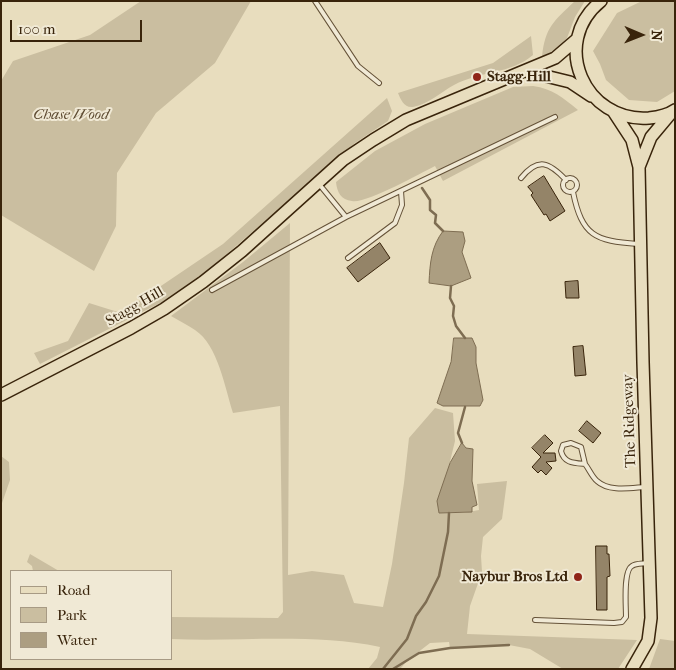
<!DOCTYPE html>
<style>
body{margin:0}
#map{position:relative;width:676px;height:670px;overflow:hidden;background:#e8ddbe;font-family:"IM FELL French Canon",serif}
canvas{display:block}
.frame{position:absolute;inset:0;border:2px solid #39240b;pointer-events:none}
.legend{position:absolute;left:10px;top:570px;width:162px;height:90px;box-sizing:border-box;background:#f0e9d5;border:1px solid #a79a84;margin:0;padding:6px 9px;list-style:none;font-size:15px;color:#39240b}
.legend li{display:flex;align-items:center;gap:10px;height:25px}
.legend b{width:25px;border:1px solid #a79a84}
.north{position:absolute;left:616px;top:10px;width:50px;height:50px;-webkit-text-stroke:4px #f0e9d5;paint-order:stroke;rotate:91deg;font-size:14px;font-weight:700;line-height:20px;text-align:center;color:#39240b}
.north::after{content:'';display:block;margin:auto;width:18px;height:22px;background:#39240b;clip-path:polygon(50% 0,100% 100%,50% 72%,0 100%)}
.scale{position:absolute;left:10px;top:20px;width:132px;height:22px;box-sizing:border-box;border:2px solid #39240b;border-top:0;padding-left:6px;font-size:15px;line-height:18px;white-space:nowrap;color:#39240b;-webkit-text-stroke:4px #f0e9d5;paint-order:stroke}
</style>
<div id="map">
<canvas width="676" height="670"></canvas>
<div class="frame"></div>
<ul class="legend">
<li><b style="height:6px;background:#e8ddbe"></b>Road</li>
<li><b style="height:14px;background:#cabea0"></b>Park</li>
<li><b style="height:14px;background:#ac9e81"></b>Water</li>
</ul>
<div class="north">N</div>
<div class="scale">100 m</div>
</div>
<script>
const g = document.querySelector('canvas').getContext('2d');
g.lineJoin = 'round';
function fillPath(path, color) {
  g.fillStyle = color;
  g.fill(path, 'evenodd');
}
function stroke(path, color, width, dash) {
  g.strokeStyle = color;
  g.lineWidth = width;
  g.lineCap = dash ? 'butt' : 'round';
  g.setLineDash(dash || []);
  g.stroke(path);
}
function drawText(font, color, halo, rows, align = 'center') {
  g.font = font + ' "IM FELL French Canon",serif';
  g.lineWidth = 4;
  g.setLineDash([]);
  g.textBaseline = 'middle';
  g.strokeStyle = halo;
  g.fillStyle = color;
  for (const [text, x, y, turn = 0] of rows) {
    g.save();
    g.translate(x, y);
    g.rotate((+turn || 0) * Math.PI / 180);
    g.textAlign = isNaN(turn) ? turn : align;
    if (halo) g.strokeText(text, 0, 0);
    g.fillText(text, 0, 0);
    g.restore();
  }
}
const green = new Path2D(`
 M 141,1 L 251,1 L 215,63 L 156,113 L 117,173 L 116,226 L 94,271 L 1,215 L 1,81 L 13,61 L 90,35 Z
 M 575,1 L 585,1 L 575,17 L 567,38 L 559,47 L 542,57 C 545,27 554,21 575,1 Z
 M 642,1 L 675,1 L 675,91 L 657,102 L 629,100 L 606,80 L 600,64 L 593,51 L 617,13 Z
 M 531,36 L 533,55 C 511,74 480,71 454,85 C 441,92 429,104 413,107 C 404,108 401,100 398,93 L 493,63 Z
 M 533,86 C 553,89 562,97 578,110 L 443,181 L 435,166 C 419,174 366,204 352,201 C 341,200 337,192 336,182 L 375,151 L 425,124 L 513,87 Z
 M 387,98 L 392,111 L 388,121 L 355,143 L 198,279 L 162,302 L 40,364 L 34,353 L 68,341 L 89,303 L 121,313 L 223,244 Z
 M 290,223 L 288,575 L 312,571 L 344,575 L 354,603 L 383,607 L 392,564 L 404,483 L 409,438 L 435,408 L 453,413 L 455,441 L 446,478 L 438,501 L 439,513 L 463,513 L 479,510 L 477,484 L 507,481 L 502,519 L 483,537 L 481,556 L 482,572 L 470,606 L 467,634 L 637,640 L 618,669 L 563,669 L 530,649 L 509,645 L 450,648 L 449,642 L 430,643 L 408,660 L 400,669 L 368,669 L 377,658 L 380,647 C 311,633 241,642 171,639 L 171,617 L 278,618 L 283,612 L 280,406 L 233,413 C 225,388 218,345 195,330 C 188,325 179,321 171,316 L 243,262 Z
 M 1,456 L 9,462 L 10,480 L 1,506 Z
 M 30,554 L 59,571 L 33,571 L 32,566 L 27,562 Z
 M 660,639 L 675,641 L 675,669 L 649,669 Z`);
const water = new Path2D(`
 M 443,231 L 463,232 L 465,241 L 462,252 L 471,278 L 451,286 L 429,283 C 430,263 431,247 443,231 Z
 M 454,338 L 472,338 L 476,347 L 476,363 L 483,400 L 480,406 L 443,406 L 437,403 L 451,362 Z
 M 462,443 L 466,448 L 473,449 L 472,481 L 477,505 L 472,507 L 472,512 L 439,513 L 437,501 L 440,492 L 450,463 Z`);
const stream = new Path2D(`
 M 422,188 L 430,200 L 430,210 L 436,215 L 435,223 L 443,231
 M 451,286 L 450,298 L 454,306 L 453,316 L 456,326 L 465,338
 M 462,443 L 458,433 L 465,407
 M 383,669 L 407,639 L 416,616 L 426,602 L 439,576 L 448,532 L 449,513
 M 393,669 L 419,653 L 450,648 L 509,645`);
const building = new Path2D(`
 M 544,176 L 565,211 L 550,221 L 546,214 L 544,215 L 531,195 L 533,193 L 528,187 Z
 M 380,243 L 390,258 L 358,282 L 347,268 Z
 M 578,281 L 579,298 L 566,298 L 565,282 Z
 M 583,346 L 586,375 L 575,376 L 573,347 Z
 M 587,421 L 601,433 L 593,443 L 579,431 Z
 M 545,435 L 553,443 L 543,453 L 555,453 L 556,461 L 546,462 L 552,468 L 546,475 L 541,470 L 538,473 L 532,467 L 541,457 L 532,448 Z
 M 596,546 L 607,546 L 607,554 L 609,554 L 610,576 L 607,577 L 607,610 L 597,610 Z`);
const lane = new Path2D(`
 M 315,1 L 358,66 L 379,83
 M 521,178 C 538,157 549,162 566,180
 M563 185a7 7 0 1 1 14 0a7 7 0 1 1-14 0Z
 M 319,184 L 346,217
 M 573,192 C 582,236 595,241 638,244
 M 348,258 L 395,223 L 402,205 L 401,191
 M 212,290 L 346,217 L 555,117
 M 585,464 L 581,447 L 571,443 L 563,445 L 561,451 C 564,463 573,463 585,464 C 589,469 592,477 597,481 C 609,492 630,488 645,487
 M 535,620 L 614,623 L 622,622 L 626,617 C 626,606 623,571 632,566 C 636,563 643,564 648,563`);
const primary = new Path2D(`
 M 601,1 C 549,43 585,123 649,118 C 658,117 668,115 675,110
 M 525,71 L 570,82 L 591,96
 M 613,111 L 632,140 L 639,167 L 643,362 L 651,618 L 648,641 L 632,669
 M 639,167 L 651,137 L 672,112
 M 1,395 L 131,328 L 164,309 L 203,282 L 242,251 L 343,160 L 373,140 L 406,120 L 555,58 L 576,40`);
const markers = [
 [477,77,5,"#8f2418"],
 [578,577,5,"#8f2418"]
];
const poiNames = [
 ["Stagg Hill",487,77],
 ["Naybur Bros Ltd",568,577,"right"]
];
const parkNames = [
 ["Chase Wood",71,115]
];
const streetNames = [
 ["Stagg Hill",135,307,-30],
 ["The Ridgeway",630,421,-92]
];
fillPath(green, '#cabea0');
fillPath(water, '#ac9e81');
stroke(water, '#7e6d52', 1);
stroke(stream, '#7e6d52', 2.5);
fillPath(building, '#948468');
stroke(building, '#39240b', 1);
stroke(lane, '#655238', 6);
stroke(primary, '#39240b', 14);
stroke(lane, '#f0e9d5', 4);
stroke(primary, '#e8ddbe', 11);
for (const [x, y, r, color] of markers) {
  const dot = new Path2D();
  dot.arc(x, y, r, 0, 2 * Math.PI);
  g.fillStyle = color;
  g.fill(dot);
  stroke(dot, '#f0e9d5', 2);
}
drawText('bold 15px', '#39240b', '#f0e9d5', poiNames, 'left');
drawText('italic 15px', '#5d4a30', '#f0e9d5', parkNames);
drawText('15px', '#39240b', '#f0e9d5', streetNames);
</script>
